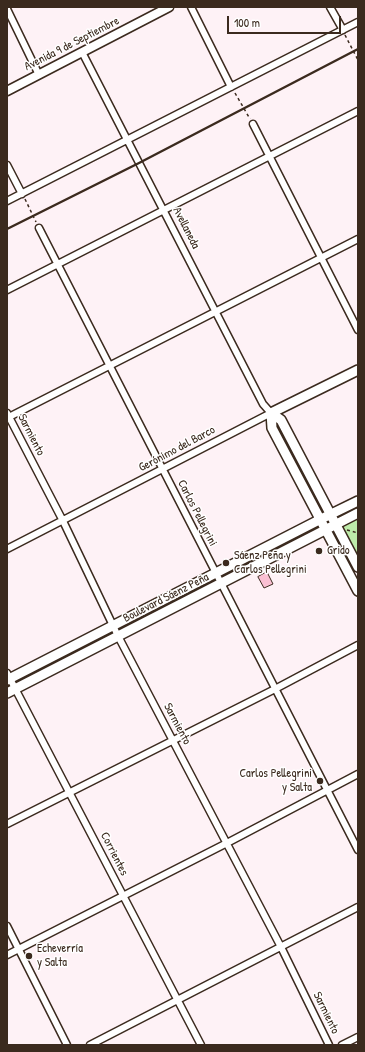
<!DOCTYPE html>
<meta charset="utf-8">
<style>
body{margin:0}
#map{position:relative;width:365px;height:1052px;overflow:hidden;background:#fef2f6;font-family:"Patrick Hand",sans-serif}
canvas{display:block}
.frame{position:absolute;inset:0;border:8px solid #3b2a1e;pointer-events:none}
.scale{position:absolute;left:227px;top:16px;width:114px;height:18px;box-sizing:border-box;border:2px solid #3b2a1e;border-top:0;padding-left:5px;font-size:12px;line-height:14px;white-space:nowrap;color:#3b2a1e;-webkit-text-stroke:3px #fff;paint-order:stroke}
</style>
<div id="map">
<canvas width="365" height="1052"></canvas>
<div class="frame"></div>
<div class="scale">100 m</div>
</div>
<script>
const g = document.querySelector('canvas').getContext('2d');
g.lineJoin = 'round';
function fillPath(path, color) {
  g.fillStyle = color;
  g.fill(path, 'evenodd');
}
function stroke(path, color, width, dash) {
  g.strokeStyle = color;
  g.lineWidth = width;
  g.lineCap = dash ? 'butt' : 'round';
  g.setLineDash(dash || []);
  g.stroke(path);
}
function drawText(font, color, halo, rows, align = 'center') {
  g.font = font + ' "Patrick Hand",sans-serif';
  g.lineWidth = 3;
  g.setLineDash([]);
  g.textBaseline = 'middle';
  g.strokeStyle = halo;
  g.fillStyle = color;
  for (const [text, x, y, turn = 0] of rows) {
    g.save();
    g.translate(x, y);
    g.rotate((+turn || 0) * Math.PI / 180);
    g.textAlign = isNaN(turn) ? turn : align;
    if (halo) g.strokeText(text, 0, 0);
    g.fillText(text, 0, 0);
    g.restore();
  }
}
const green = new Path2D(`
 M 358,513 L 358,567 L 337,525 Z`);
const building = new Path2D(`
 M 267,572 L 273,584 L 264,588 L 258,577 Z`);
const path = new Path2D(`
 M 345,35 L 358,60
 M 235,93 L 250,119
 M 25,199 L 36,222
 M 347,530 L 358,533`);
const minor = new Path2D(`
 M 191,7 L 231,87
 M 330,7 L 343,30
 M 7,9 L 39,75
 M 253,124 L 358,330
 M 7,165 L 22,194
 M 7,201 L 358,22
 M 39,228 L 358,850
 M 7,290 L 358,111
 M 7,413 L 63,521 L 118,636 L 281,947 L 329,1045
 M 7,418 L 358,239
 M 7,549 L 271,413 L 263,404 L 82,52
 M 7,673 L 201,1045
 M 7,824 L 275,689 L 358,645
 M 7,926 L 67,1045
 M 7,955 L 227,843 L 358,774
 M 90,1045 L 358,907
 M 342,1045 L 358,1037`);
const tertiary = new Path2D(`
 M 7,91 L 169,7`);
const secondary = new Path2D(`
 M 271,413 L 272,428 L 358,591
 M 271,413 L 281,420 L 358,567
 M 271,413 L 358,370
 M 7,680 L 321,519 L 358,501
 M 7,693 L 358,513`);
const rail = new Path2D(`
 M 7,229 L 139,163 L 358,49`);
const markers = [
 [319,551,4,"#3b2a1e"],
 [226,563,4,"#3b2a1e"],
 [320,781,4,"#3b2a1e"],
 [29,956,4,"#3b2a1e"]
];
const streetNames = [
 ["Avenida 9 de Septiembre",72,44,-27],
 ["Avellaneda",186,228,63],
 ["Sarmiento",31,435,63],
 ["Gerónimo del Barco",177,449,-28],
 ["Carlos Pellegrini",197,513,63],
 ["Boulevard Sáenz Peña",166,598,-27],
 ["Sarmiento",177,724,62],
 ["Corrientes",114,854,63],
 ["Sarmiento",326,1013,64]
];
const poiNames = [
 ["Grido",327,551],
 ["Sáenz Peña y",234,556],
 ["Carlos Pellegrini",234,570],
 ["Carlos Pellegrini",312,774,"right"],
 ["y Salta",312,788,"right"],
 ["Echeverría",37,949],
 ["y Salta",37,963]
];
fillPath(green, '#beecaa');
fillPath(building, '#fac0d3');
stroke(building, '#3b2a1e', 1);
stroke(minor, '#3b2a1e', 9);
stroke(tertiary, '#3b2a1e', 11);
stroke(secondary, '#3b2a1e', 12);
stroke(path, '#3b2a1e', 1.5, [3, 3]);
stroke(minor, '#fff', 6);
stroke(tertiary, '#fff', 8);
stroke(secondary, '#fff', 9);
stroke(rail, '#3b2a1e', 2.5);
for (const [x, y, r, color] of markers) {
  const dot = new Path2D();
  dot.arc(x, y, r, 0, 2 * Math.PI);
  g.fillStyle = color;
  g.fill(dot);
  stroke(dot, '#fff', 1.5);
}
drawText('12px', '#3b2a1e', '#fff', streetNames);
drawText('12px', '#3b2a1e', '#fff', poiNames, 'left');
</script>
